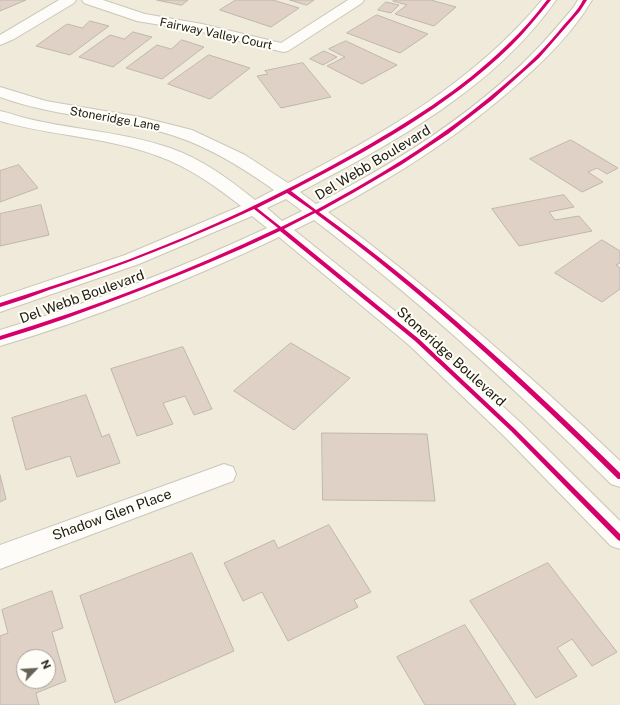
<!DOCTYPE html>
<style>
body{margin:0}
#map{position:relative;width:620px;height:705px;overflow:hidden;background:#efead9;font-family:"Public Sans",sans-serif}
canvas{display:block}
.north{position:absolute;left:16px;top:649px;width:40px;height:40px;box-sizing:border-box;background:#fefdf7;border:1px solid #a4a39a;border-radius:50%;rotate:65deg;font-size:11px;font-weight:700;line-height:16px;text-align:center;color:#1d1b0f}
.north::after{content:'';display:block;margin:auto;width:14px;height:18px;background:#666356;clip-path:polygon(50% 0,100% 100%,50% 72%,0 100%)}
</style>
<div id="map">
<canvas width="620" height="705"></canvas>
<div class="north">N</div>
</div>
<script>
const g = document.querySelector('canvas').getContext('2d');
g.lineJoin = 'round';
function fillPath(path, color) {
  g.fillStyle = color;
  g.fill(path, 'evenodd');
}
function stroke(path, color, width, dash) {
  g.strokeStyle = color;
  g.lineWidth = width;
  g.lineCap = dash ? 'butt' : 'round';
  g.setLineDash(dash || []);
  g.stroke(path);
}
function drawText(font, color, halo, rows, align = 'center') {
  g.font = font + ' "Public Sans",sans-serif';
  g.lineWidth = 4;
  g.setLineDash([]);
  g.textBaseline = 'middle';
  g.strokeStyle = halo;
  g.fillStyle = color;
  for (const [text, x, y, turn = 0] of rows) {
    g.save();
    g.translate(x, y);
    g.rotate((+turn || 0) * Math.PI / 180);
    g.textAlign = isNaN(turn) ? turn : align;
    if (halo) g.strokeText(text, 0, 0);
    g.fillText(text, 0, 0);
    g.restore();
  }
}
const building = new Path2D(`
 M 0,0 L 26,0 L 0,11 Z
 M 157,0 L 188,0 L 182,5 Z
 M 236,0 L 273,0 L 299,8 L 271,27 L 220,10 Z
 M 290,0 L 314,0 L 307,5 Z
 M 394,0 L 431,0 L 456,7 L 434,26 L 395,14 L 407,5 L 393,1 Z
 M 386,2 L 399,5 L 391,13 L 378,10 Z
 M 377,15 L 428,34 L 400,53 L 347,33 Z
 M 90,21 L 109,26 L 70,55 L 36,46 L 67,24 L 82,28 Z
 M 133,32 L 152,37 L 113,67 L 79,57 L 110,35 L 124,39 Z
 M 182,40 L 204,47 L 162,79 L 126,68 L 157,45 L 171,49 Z
 M 346,41 L 397,65 L 362,84 L 327,66 L 345,57 L 329,49 Z
 M 324,51 L 337,57 L 323,65 L 310,59 Z
 M 209,55 L 250,68 L 210,99 L 168,84 Z
 M 303,63 L 331,97 L 281,108 L 257,76 L 268,74 L 265,71 Z
 M 571,140 L 618,168 L 607,174 L 597,168 L 588,172 L 603,182 L 582,192 L 530,159 Z
 M 19,165 L 38,188 L 0,202 L 0,171 Z
 M 564,195 L 574,207 L 549,212 L 555,220 L 579,216 L 592,231 L 519,246 L 492,209 Z
 M 41,205 L 49,235 L 0,246 L 0,214 Z
 M 602,240 L 620,251 L 620,263 L 616,265 L 620,268 L 620,289 L 602,302 L 555,273 Z
 M 291,343 L 350,378 L 294,430 L 234,391 Z
 M 183,347 L 212,409 L 194,415 L 185,396 L 163,403 L 173,424 L 137,436 L 111,369 Z
 M 86,395 L 102,437 L 109,434 L 120,463 L 77,477 L 70,456 L 26,470 L 12,418 Z
 M 322,433 L 427,434 L 435,501 L 323,500 Z
 M 0,475 L 6,499 L 0,502 Z
 M 329,525 L 371,592 L 354,600 L 358,607 L 288,641 L 262,592 L 243,601 L 224,563 L 274,540 L 278,548 Z
 M 192,553 L 234,651 L 115,703 L 80,596 Z
 M 548,563 L 617,652 L 592,666 L 572,639 L 557,648 L 577,676 L 536,698 L 470,601 Z
 M 52,591 L 63,628 L 52,632 L 66,681 L 36,693 L 39,705 L 0,705 L 0,636 L 8,633 L 2,610 ZM 24,657 L 48,657 L 48,681 L 24,681 Z
 M 465,625 L 516,705 L 425,705 L 397,657 Z`);
const minor = new Path2D(`
 M 59,0 L 76,0 L 74,3 L 14,39 L 0,45 L 0,35 Z
 M 82,0 L 103,0 L 145,14 L 202,24 L 281,43 L 348,0 L 364,0 L 362,3 L 288,51 L 283,52 L 202,32 L 137,21 L 84,3 Z
 M 542,0 L 556,0 C 495,88 393,143 300,192 L 316,204 C 394,164 471,116 533,53 C 547,39 560,23 573,8 L 578,0 L 592,0 C 574,31 547,58 520,82 C 462,134 397,176 328,212 C 431,289 528,372 620,461 L 620,487 L 611,484 C 517,390 420,301 314,220 L 294,230 L 425,335 L 521,423 L 620,521 L 620,549 L 611,546 L 505,437 L 409,345 L 279,237 C 189,280 95,318 0,346 L 0,330 C 91,303 181,268 267,228 L 252,216 L 139,264 L 0,312 L 0,297 L 125,255 L 241,206 C 215,186 189,167 158,156 C 108,137 52,136 0,121 L 0,111 C 10,113 20,117 29,119 C 76,130 124,132 170,148 C 202,159 229,179 255,200 L 274,190 C 239,165 201,142 158,131 C 106,117 51,116 0,97 L 0,87 L 46,101 L 140,117 L 192,130 L 245,155 L 288,183 C 382,135 474,82 542,0 ZM 286,199 L 302,211 L 282,221 L 267,208 Z
 M 224,464 L 233,467 L 236,474 L 233,481 L 0,569 L 0,545 Z`);
const cycleway = new Path2D(`
 M 547,0 L 551,0 C 538,16 525,32 511,46 C 450,106 366,152 291,191 L 316,210 C 387,172 452,131 512,78 C 531,62 547,46 563,26 C 570,18 578,10 583,0 L 587,0 L 580,11 L 539,58 L 492,100 L 448,134 L 401,165 L 353,193 L 319,212 C 427,290 525,380 620,473 L 620,479 L 618,479 C 522,384 424,293 315,213 L 284,229 L 419,339 L 515,429 L 620,534 L 620,541 L 618,540 L 511,431 L 415,341 L 280,231 C 230,255 178,276 126,296 C 85,312 43,327 0,340 L 0,336 C 95,307 188,271 278,228 L 254,209 C 187,240 119,267 49,290 C 33,296 17,302 0,307 L 0,303 C 43,289 87,275 130,259 C 206,230 280,195 351,155 C 407,123 461,90 507,45 C 522,31 535,16 547,0 ZM 287,193 L 313,211 L 281,227 L 257,208 Z`);
const farStreetnames = [
 ["Fairway Valley Court",216,34,12],
 ["Stoneridge Lane",115,119,10]
];
const streetNames = [
 ["Del Webb Boulevard",373,163,-31],
 ["Del Webb Boulevard",82,297,-20],
 ["Stoneridge Boulevard",451,357,42],
 ["Shadow Glen Place",112,515,-20]
];
fillPath(building, '#e0d1c7');
stroke(building, '#bfb6ad', 1);
stroke(minor, '#cac7ba', 2);
fillPath(minor, '#fdfcf9');
fillPath(cycleway, '#d6006c');
drawText('12px', '#1d1b0f', '#fefdf7', farStreetnames);
drawText('14px', '#1d1b0f', '#fefdf7', streetNames);
</script>
